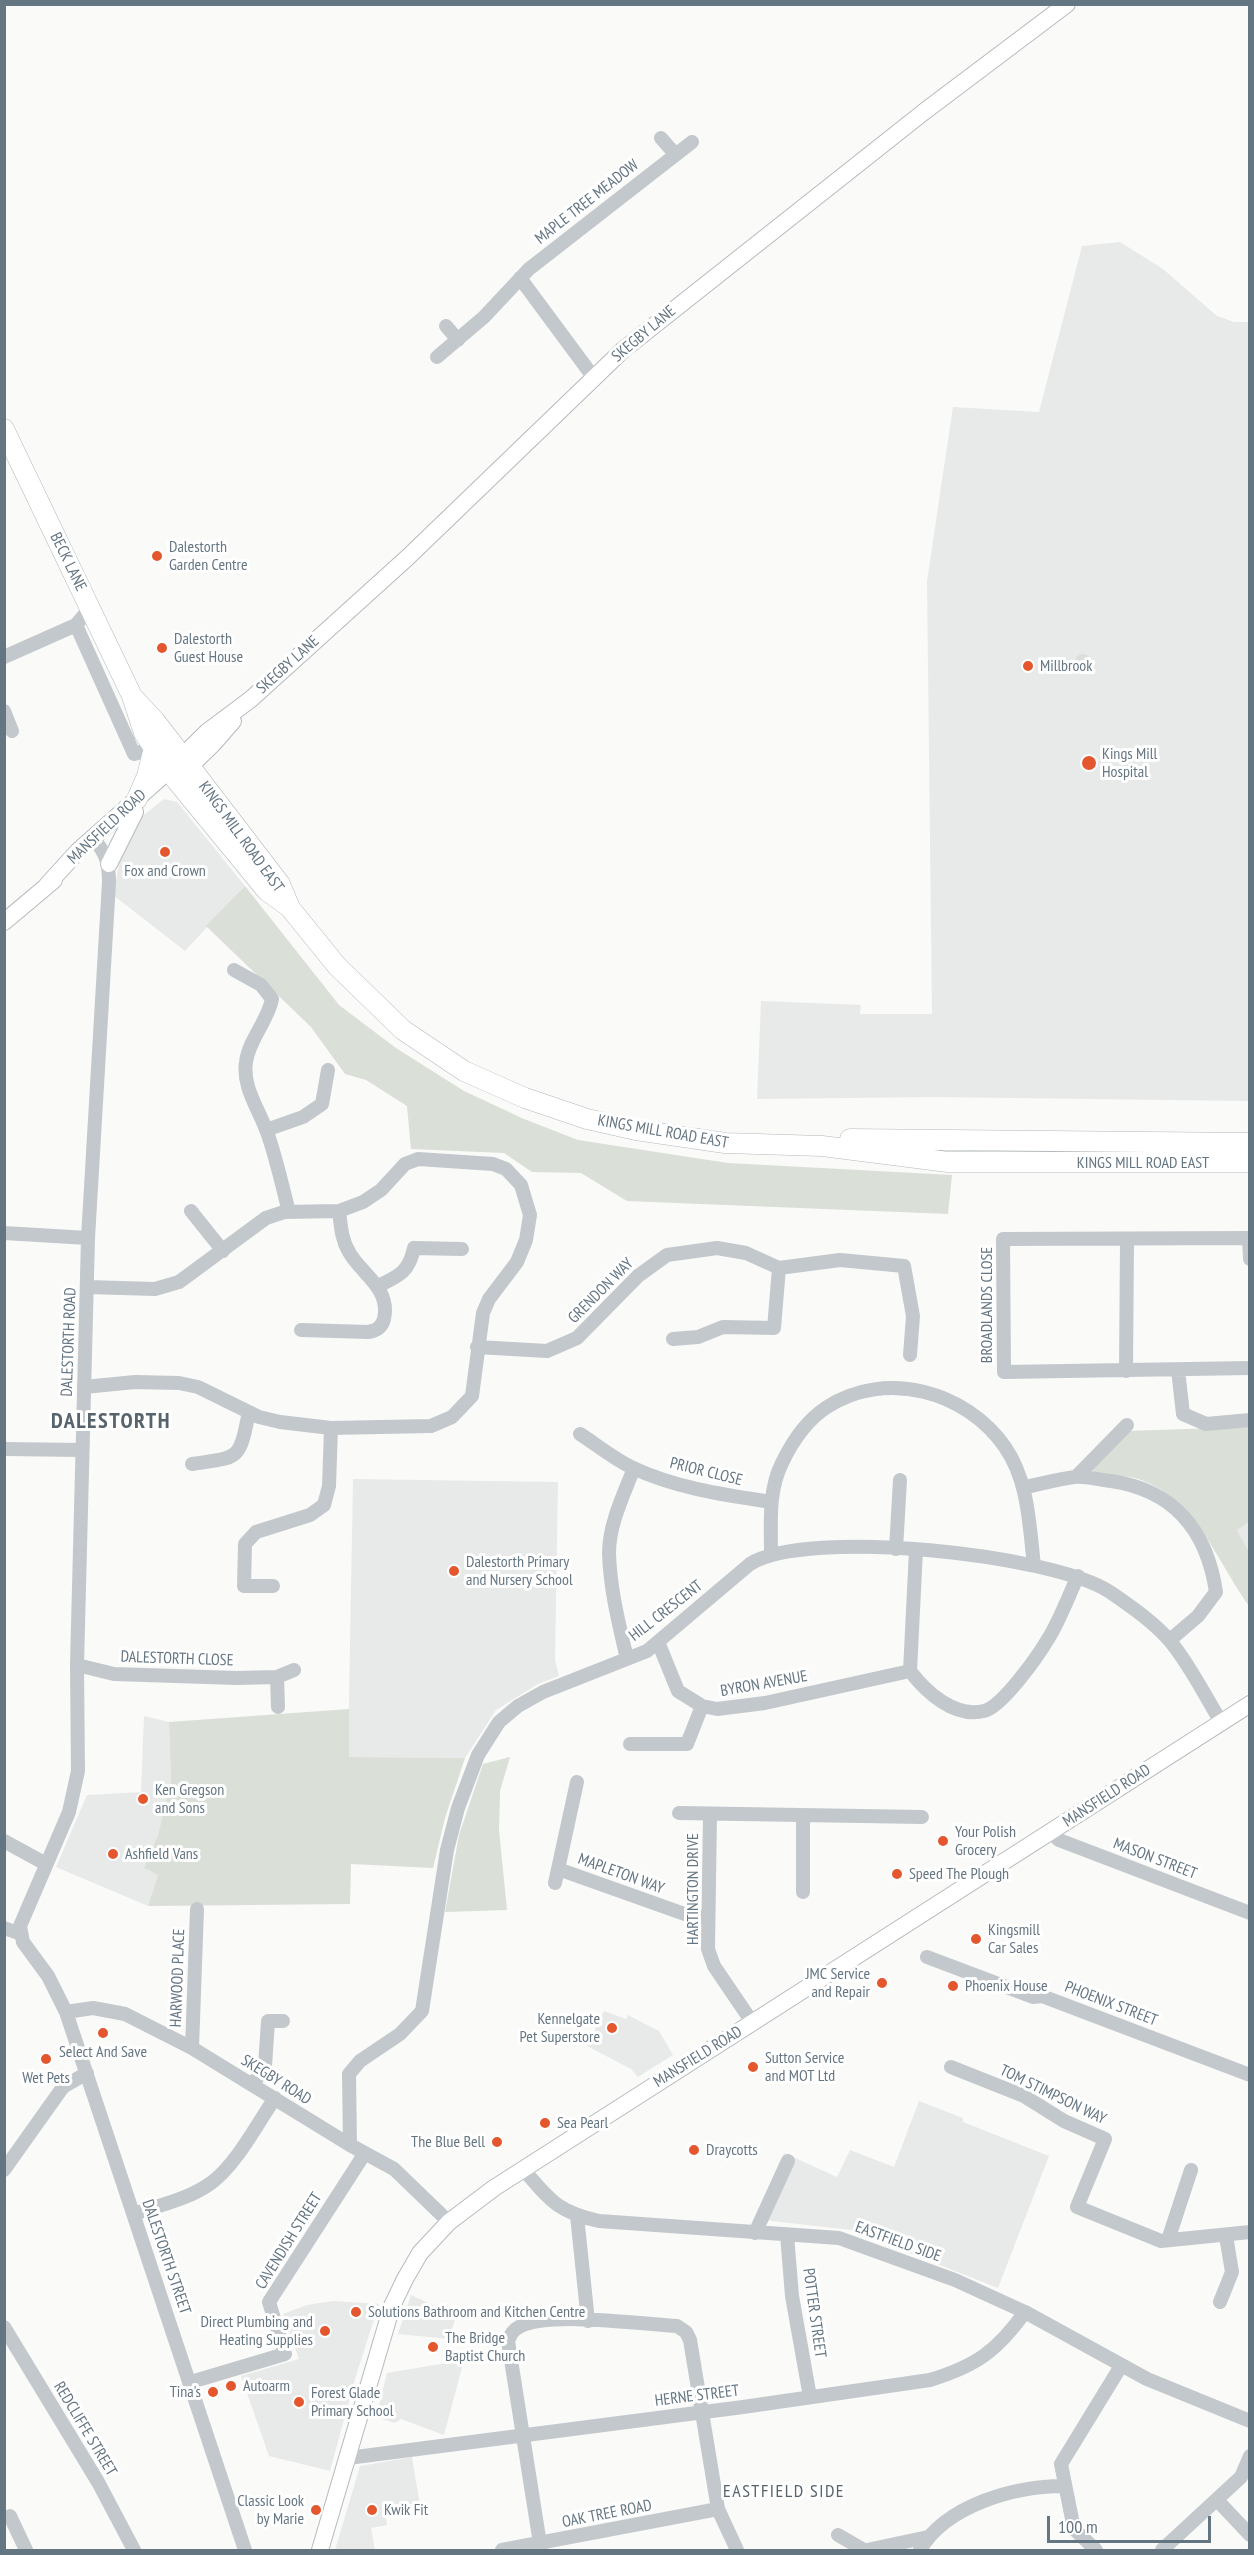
<!DOCTYPE html>
<style>
body{margin:0}
#map{position:relative;width:1254px;height:2555px;overflow:hidden;background:#fafaf8;font-family:"PT Sans Narrow",sans-serif}
canvas{display:block}
.frame{position:absolute;inset:0;border:6px solid #657683;pointer-events:none}
.scale{position:absolute;left:1047px;top:2516px;width:164px;height:27px;box-sizing:border-box;border:3px solid #657683;border-top:0;padding-left:8px;font-size:18px;line-height:21px;white-space:nowrap;color:#657683;-webkit-text-stroke:4px #fff;paint-order:stroke}
</style>
<div id="map">
<canvas width="1254" height="2555"></canvas>
<div class="frame"></div>
<div class="scale">100 m</div>
</div>
<script>
const g = document.querySelector('canvas').getContext('2d');
g.lineJoin = 'round';
function fillPath(path, color) {
  g.fillStyle = color;
  g.fill(path, 'evenodd');
}
function stroke(path, color, width, dash) {
  g.strokeStyle = color;
  g.lineWidth = width;
  g.lineCap = dash ? 'butt' : 'round';
  g.setLineDash(dash || []);
  g.stroke(path);
}
function drawText(font, color, halo, rows, align = 'center') {
  g.font = font + ' "PT Sans Narrow",sans-serif';
  g.lineWidth = 6;
  g.setLineDash([]);
  g.textBaseline = 'middle';
  g.strokeStyle = halo;
  g.fillStyle = color;
  for (const [text, x, y, turn = 0] of rows) {
    g.save();
    g.translate(x, y);
    g.rotate((+turn || 0) * Math.PI / 180);
    g.textAlign = isNaN(turn) ? turn : align;
    if (halo) g.strokeText(text, 0, 0);
    g.fillText(text, 0, 0);
    g.restore();
  }
}
const built = new Path2D(`
 M 1120,242 L 1163,269 L 1217,316 L 1234,322 L 1249,322 L 1249,1101 L 935,1097 L 757,1099 L 761,1001 L 861,1005 L 860,1014 L 932,1014 L 927,581 L 953,407 L 1039,412 L 1082,246 Z
 M 164,799 L 177,802 L 245,886 L 185,951 L 113,895 L 124,839 L 135,822 Z
 M 353,1479 L 558,1482 L 555,1660 L 559,1676 L 538,1684 L 496,1710 L 465,1758 L 348,1757 Z
 M 1249,1522 L 1249,1552 L 1237,1530 Z
 M 144,1716 L 169,1722 L 171,1780 L 158,1835 L 144,1868 L 158,1875 L 148,1906 L 56,1867 L 87,1795 L 141,1792 Z
 M 604,2011 L 626,2019 L 628,2015 L 659,2031 L 673,2055 L 638,2077 L 631,2069 L 587,2046 Z
 M 919,2101 L 963,2118 L 963,2122 L 1049,2156 L 998,2288 L 851,2230 L 754,2219 L 784,2153 L 837,2177 L 850,2150 L 894,2167 Z
 M 411,2295 L 456,2316 L 449,2339 L 398,2334 Z
 M 333,2301 L 379,2304 L 355,2379 L 330,2471 L 269,2456 L 241,2376 L 299,2359 L 283,2314 L 307,2305 Z
 M 464,2360 L 444,2435 L 401,2419 L 395,2423 L 376,2417 L 387,2373 Z
 M 412,2457 L 420,2506 L 385,2512 L 387,2525 L 371,2528 L 375,2550 L 335,2550 L 360,2466 Z`);
const green = new Path2D(`
 M1075 662a8 8 0 1 1 16 0a8 8 0 1 1-16 0Z
 M 245,886 L 339,1005 L 396,1048 L 464,1091 L 524,1119 L 578,1140 L 728,1163 L 952,1175 L 948,1214 L 627,1201 L 581,1173 L 532,1172 L 504,1153 L 411,1149 L 407,1106 L 366,1080 L 345,1074 L 311,1027 L 206,926 Z
 M 1249,1427 L 1249,1522 L 1237,1530 L 1249,1552 L 1249,1606 C 1217,1561 1194,1495 1135,1478 C 1122,1475 1107,1475 1094,1473 L 1092,1466 L 1126,1431 Z
 M 349,1709 L 349,1757 L 465,1758 L 445,1818 L 433,1868 L 351,1864 L 350,1904 L 148,1906 L 158,1875 L 144,1868 L 158,1835 L 171,1780 L 169,1722 Z
 M 510,1757 L 500,1791 L 499,1830 L 507,1910 L 445,1912 L 459,1835 L 483,1764 Z`);
const minor = new Path2D(`
 M 661,138 L 675,154
 M 520,278 L 594,378
 M 446,326 L 458,340
 M 437,357 L 484,317 L 529,269 L 692,142
 M 90,608 L 76,625 L 134,754 L 154,748
 M 4,657 L 76,625
 M 4,711 L 12,731
 M 93,838 C 106,853 109,863 109,882 L 88,1238 L 77,1665 L 78,1771 L 69,1812 L 20,1926 L 23,1942 L 48,1976 L 66,2012 L 245,2550
 M 234,970 L 261,985 L 272,999 C 268,1021 249,1039 246,1062 C 242,1087 259,1109 267,1132 C 276,1157 282,1185 289,1212
 M 266,1130 L 303,1117 L 322,1104 L 328,1070
 M 191,1211 L 223,1251
 M 4,1233 L 88,1238
 M 1250,1259 L 1249,1238 L 1003,1239 L 1004,1372 L 1250,1368
 M 378,1286 C 399,1276 409,1272 414,1248 L 462,1249
 M 301,1330 L 368,1332 C 376,1331 382,1327 384,1319 C 391,1288 361,1274 349,1252 C 341,1239 341,1225 339,1211
 M 673,1339 L 698,1337 L 723,1327 L 774,1328 L 779,1268
 M 477,1347 L 547,1351 L 577,1338 L 638,1276 L 667,1255 L 717,1248 L 746,1253 L 779,1268 L 840,1260 L 904,1266 L 913,1316 L 910,1355
 M 1178,1370 L 1183,1414 L 1206,1424 L 1250,1420
 M 1126,1371 L 1127,1240
 M 84,1387 L 135,1382 L 179,1383 L 198,1387 L 259,1417 L 280,1422 L 331,1428 L 431,1426 L 452,1417 L 472,1396 L 483,1313 L 489,1299 L 517,1262 L 526,1240 L 530,1215 L 521,1185 L 506,1169 L 493,1164 L 418,1159 L 405,1164 L 381,1190 L 363,1202 L 339,1211 L 284,1212 L 266,1218 L 179,1282 L 155,1289 L 87,1287
 M 580,1434 C 597,1445 613,1458 631,1467 C 675,1488 724,1495 771,1502
 M 4,1449 L 82,1450
 M 192,1464 C 240,1457 239,1461 249,1412
 M 1077,1476 L 1127,1425
 M 1025,1487 C 1041,1484 1058,1479 1075,1477 C 1086,1476 1100,1480 1111,1481 C 1174,1490 1207,1531 1216,1592 L 1198,1616 L 1170,1640
 M 896,1549 L 900,1480
 M 916,1550 L 910,1671 C 926,1692 954,1718 984,1711 C 1002,1707 1038,1656 1048,1639 C 1060,1620 1068,1597 1078,1576
 M 771,1553 C 771,1523 768,1491 782,1463 C 792,1442 807,1420 827,1407 C 886,1369 966,1391 1005,1447 C 1029,1482 1029,1525 1034,1565
 M 273,1586 L 244,1586 L 245,1544 L 256,1532 L 310,1515 L 324,1505 L 329,1486 L 331,1428
 M 658,1642 L 678,1691 L 702,1706 L 717,1709 L 765,1703 L 910,1671
 M 627,1659 C 619,1624 610,1589 609,1553 C 609,1524 624,1494 634,1468
 M 77,1665 L 114,1674 L 237,1678 L 277,1677 L 294,1670
 M 277,1677 L 278,1707
 M 630,1744 L 687,1744 L 702,1706
 M 679,1813 L 922,1817
 M 710,1814 L 708,1949 L 714,1966 L 752,2022
 M 1051,1833 L 1059,1840 L 1250,1913
 M 4,1841 L 46,1864
 M 558,1869 L 693,1917 L 708,1918
 M 555,1883 L 577,1782
 M 803,1892 L 803,1817
 M 4,1928 L 21,1934
 M 927,1957 L 1033,1997 L 1042,1996 L 1250,2075
 M 66,2012 L 93,2008 L 125,2014 L 192,2048 L 350,2145 L 394,2169 L 449,2222
 M 192,2048 L 197,1909
 M 951,2067 L 1024,2096 L 1064,2121 L 1105,2139 L 1077,2207 L 1161,2241 L 1250,2232
 M 253,2084 L 265,2066 L 268,2021 L 283,2021
 M 350,2145 L 349,2074 L 360,2061 L 400,2034 L 422,2011 L 447,1850 L 458,1808 L 478,1755 L 499,1722 L 518,1706 L 543,1692 L 647,1651 L 750,1564 C 808,1528 1052,1554 1110,1592 C 1130,1606 1154,1622 1170,1641 C 1190,1665 1205,1696 1221,1722
 M 523,2169 C 550,2200 557,2212 599,2221 L 839,2238 L 955,2280 L 1025,2312 L 1147,2379 L 1250,2421
 M 4,2170 L 63,2087 L 87,2073
 M 134,2214 C 160,2205 189,2199 211,2183 C 236,2165 257,2124 275,2098
 M 577,2216 L 588,2321
 M 755,2233 L 788,2161
 M 787,2235 L 792,2296 L 810,2397
 M 1168,2240 L 1191,2170
 M 1220,2302 L 1232,2272 L 1226,2236
 M 4,2327 L 98,2482 L 134,2550
 M 191,2382 L 285,2354 L 269,2302 L 365,2153
 M 348,2458 L 743,2407 L 930,2380 C 976,2366 997,2351 1025,2312
 M 1217,2500 L 1250,2535
 M 10,2516 L 26,2550
 M 838,2535 L 864,2550
 M 502,2550 L 718,2509
 M 541,2550 L 508,2341 C 511,2334 513,2330 519,2327 C 548,2311 641,2324 677,2326 L 686,2332 L 690,2340 L 718,2509 L 737,2550
 M 867,2550 L 928,2537
 M 920,2550 C 946,2505 1015,2486 1064,2486
 M 1096,2550 L 1074,2529 L 1061,2464 L 1121,2366
 M 1162,2550 L 1241,2477 L 1250,2456`);
const major = new Path2D(`
 M 180,776 L 213,744 L 233,721
 M 109,864 L 135,812
 M 47,885 L 78,851 L 158,780 L 207,732 L 251,699 L 407,558 L 623,350 L 925,111 L 1067,4
 M 4,922 L 54,880
 M 320,2550 L 392,2306 L 405,2279 L 420,2253 L 449,2222 L 494,2188 L 1250,1704`);
const highway = new Path2D(`
 M 4,429 L 132,696 L 144,733 L 176,780 L 267,891 L 288,906
 M 132,696 L 155,721 L 280,884 L 290,908 L 337,966 L 403,1030 L 464,1071 L 525,1098 L 587,1119 L 636,1130 L 725,1143 L 822,1146 L 948,1162 L 1250,1162
 M 137,799 L 147,776 L 154,748
 M 850,1139 L 1250,1143`);
const markers = [
 [157,556,6,"#e4572e"],
 [162,648,6,"#e4572e"],
 [1028,666,6,"#e4572e"],
 [1089,763,8,"#e4572e"],
 [165,852,6,"#e4572e"],
 [454,1571,6,"#e4572e"],
 [143,1799,6,"#e4572e"],
 [943,1841,6,"#e4572e"],
 [113,1854,6,"#e4572e"],
 [897,1874,6,"#e4572e"],
 [976,1939,6,"#e4572e"],
 [882,1983,6,"#e4572e"],
 [953,1986,6,"#e4572e"],
 [612,2028,6,"#e4572e"],
 [103,2033,6,"#e4572e"],
 [46,2059,6,"#e4572e"],
 [753,2067,6,"#e4572e"],
 [545,2123,6,"#e4572e"],
 [497,2142,6,"#e4572e"],
 [694,2150,6,"#e4572e"],
 [356,2312,6,"#e4572e"],
 [325,2331,6,"#e4572e"],
 [433,2347,6,"#e4572e"],
 [231,2386,6,"#e4572e"],
 [213,2392,6,"#e4572e"],
 [299,2402,6,"#e4572e"],
 [316,2510,6,"#e4572e"],
 [372,2510,6,"#e4572e"]
];
const streetNames = [
 ["MAPLE TREE MEADOW",587,202,-38],
 ["SKEGBY LANE",644,334,-40],
 ["BECK LANE",68,562,64],
 ["SKEGBY LANE",288,665,-42],
 ["MANSFIELD ROAD",107,827,-43],
 ["KINGS MILL ROAD EAST",241,837,54],
 ["KINGS MILL ROAD EAST",663,1132,10],
 ["KINGS MILL ROAD EAST",1143,1163],
 ["GRENDON WAY",601,1291,-45],
 ["BROADLANDS CLOSE",987,1305,-90],
 ["DALESTORTH ROAD",69,1342,-88],
 ["PRIOR CLOSE",706,1472,14],
 ["HILL CRESCENT",666,1611,-38],
 ["DALESTORTH CLOSE",177,1659,2],
 ["BYRON AVENUE",764,1684,-10],
 ["MANSFIELD ROAD",1107,1796,-33],
 ["MASON STREET",1155,1859,21],
 ["MAPLETON WAY",621,1874,20],
 ["HARTINGTON DRIVE",693,1889,-90],
 ["HARWOOD PLACE",178,1978,-88],
 ["PHOENIX STREET",1111,2004,21],
 ["MANSFIELD ROAD",698,2057,-32],
 ["SKEGBY ROAD",276,2080,32],
 ["TOM STIMPSON WAY",1053,2095,26],
 ["CAVENDISH STREET",289,2241,-58],
 ["EASTFIELD SIDE",898,2242,20],
 ["DALESTORTH STREET",166,2257,71],
 ["POTTER STREET",814,2313,82],
 ["HERNE STREET",697,2396,-7],
 ["REDCLIFFE STREET",85,2429,59],
 ["OAK TREE ROAD",607,2514,-11]
];
const poiNames = [
 ["Dalestorth",169,547],
 ["Garden Centre",169,565],
 ["Dalestorth",174,639],
 ["Guest House",174,657],
 ["Millbrook",1040,666],
 ["Kings Mill",1102,754],
 ["Hospital",1102,772],
 ["Fox and Crown",165,871,"center"],
 ["Dalestorth Primary",466,1562],
 ["and Nursery School",466,1580],
 ["Ken Gregson",155,1790],
 ["and Sons",155,1808],
 ["Your Polish",955,1832],
 ["Grocery",955,1850],
 ["Ashfield Vans",125,1854],
 ["Speed The Plough",909,1874],
 ["Kingsmill",988,1930],
 ["Car Sales",988,1948],
 ["JMC Service",870,1974,"right"],
 ["and Repair",870,1992,"right"],
 ["Phoenix House",965,1986],
 ["Kennelgate",600,2019,"right"],
 ["Pet Superstore",600,2037,"right"],
 ["Select And Save",103,2052,"center"],
 ["Sutton Service",765,2058],
 ["and MOT Ltd",765,2076],
 ["Wet Pets",46,2078,"center"],
 ["Sea Pearl",557,2123],
 ["The Blue Bell",485,2142,"right"],
 ["Draycotts",706,2150],
 ["Solutions Bathroom and Kitchen Centre",368,2312],
 ["Direct Plumbing and",313,2322,"right"],
 ["Heating Supplies",313,2340,"right"],
 ["The Bridge",445,2338],
 ["Baptist Church",445,2356],
 ["Autoarm",243,2386],
 ["Tina's",201,2392,"right"],
 ["Forest Glade",311,2393],
 ["Primary School",311,2411],
 ["Classic Look",304,2501,"right"],
 ["by Marie",304,2519,"right"],
 ["Kwik Fit",384,2510]
];
const neighbourhoodNames = [
 ["EASTFIELD SIDE",784,2492]
];
const districtNames = [
 ["DALESTORTH",111,1422]
];
fillPath(built, '#e8e9e9');
fillPath(green, '#dadfd7');
stroke(major, '#b5babe', 18);
stroke(highway, '#b4b9bd', 21);
stroke(minor, '#c3c8cc', 14);
stroke(major, '#fff', 16);
stroke(highway, '#fff', 20);
for (const [x, y, r, color] of markers) {
  const dot = new Path2D();
  dot.arc(x, y, r, 0, 2 * Math.PI);
  g.fillStyle = color;
  g.fill(dot);
  stroke(dot, '#fff', 2);
}
drawText('16px', '#657683', '#fff', streetNames);
drawText('16px', '#657683', '#fff', poiNames, 'left');
g.letterSpacing = '1.5px';
drawText('18px', '#57646e', '#fff', neighbourhoodNames);
g.letterSpacing = '0px';
g.letterSpacing = '1.5px';
drawText('bold 22px', '#57646e', '#fff', districtNames);
g.letterSpacing = '0px';
</script>
